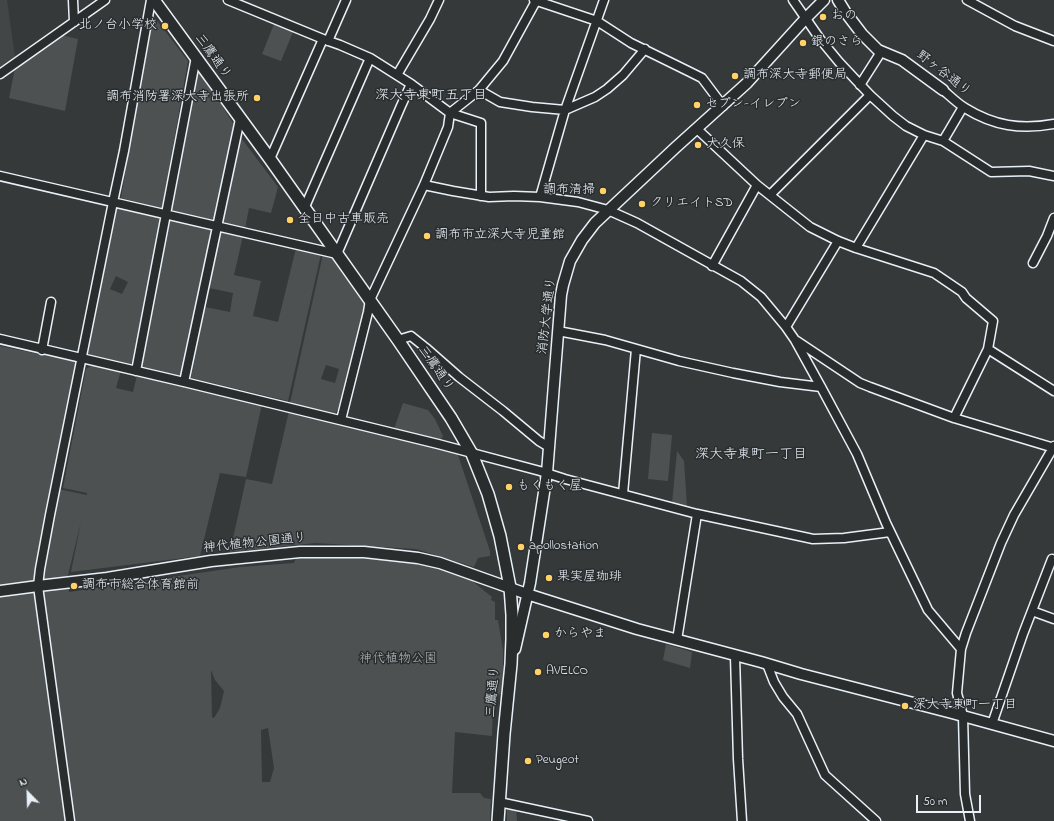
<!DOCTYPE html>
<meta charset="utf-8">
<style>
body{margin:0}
#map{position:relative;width:1054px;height:821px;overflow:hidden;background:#35393a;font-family:"Indie Flower",sans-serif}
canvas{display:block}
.north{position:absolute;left:8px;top:773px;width:40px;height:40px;-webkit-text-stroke:3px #2a2d2e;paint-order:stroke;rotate:337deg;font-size:11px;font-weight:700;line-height:16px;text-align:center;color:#e8f1f8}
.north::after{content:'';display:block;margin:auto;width:14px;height:18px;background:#e8f1f8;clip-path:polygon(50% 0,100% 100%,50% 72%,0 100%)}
.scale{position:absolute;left:916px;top:795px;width:65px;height:18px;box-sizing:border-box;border:2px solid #e8f1f8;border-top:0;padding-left:5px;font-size:12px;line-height:14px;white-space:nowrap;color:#e8f1f8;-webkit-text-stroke:3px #2a2d2e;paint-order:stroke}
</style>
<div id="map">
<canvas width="1054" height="821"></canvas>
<div class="north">N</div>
<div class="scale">50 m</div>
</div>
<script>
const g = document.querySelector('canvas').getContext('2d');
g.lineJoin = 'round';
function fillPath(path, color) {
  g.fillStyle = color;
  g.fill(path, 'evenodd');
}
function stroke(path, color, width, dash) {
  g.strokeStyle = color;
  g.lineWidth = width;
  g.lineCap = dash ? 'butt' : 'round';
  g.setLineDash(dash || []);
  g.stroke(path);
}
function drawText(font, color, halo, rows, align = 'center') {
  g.font = font + ' "Indie Flower","Klee One",sans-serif';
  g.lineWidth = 3;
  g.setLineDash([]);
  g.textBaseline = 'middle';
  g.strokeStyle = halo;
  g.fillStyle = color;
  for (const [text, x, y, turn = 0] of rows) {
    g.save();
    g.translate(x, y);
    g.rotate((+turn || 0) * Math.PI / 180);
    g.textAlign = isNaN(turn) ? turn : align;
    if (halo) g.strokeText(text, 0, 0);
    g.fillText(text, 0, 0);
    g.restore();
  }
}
const built = new Path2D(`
 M 0,0 L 7,0 L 15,57 L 0,67 Z`);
const green = new Path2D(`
 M 152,14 L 188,61 L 162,208 L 121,198 Z
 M 274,24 L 293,32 L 281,61 L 262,54 Z
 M 60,35 L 78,39 L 65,111 L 9,98 L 15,68 Z
 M 196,73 L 199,73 L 216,96 L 234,125 L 219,203 L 214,219 L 211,221 L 173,213 L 170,210 Z
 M 239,138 L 242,139 L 278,187 L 271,213 L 249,208 L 245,229 L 226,224 L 223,220 Z
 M 119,208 L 158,217 L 161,220 L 134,362 L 130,364 L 88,354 L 115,210 ZM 116,276 L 128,282 L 122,294 L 110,289 Z
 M 171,220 L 211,229 L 214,233 L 185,373 L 181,377 L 143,368 L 141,364 L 168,222 Z
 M 224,231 L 243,236 L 234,275 L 261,281 L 253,316 L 278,322 L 296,248 L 321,254 L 288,401 L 191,378 L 205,307 L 230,312 L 233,293 L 209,288 L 220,234 Z
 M 323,254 L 330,256 L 365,305 L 338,409 L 335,413 L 290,403 ZM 326,365 L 339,369 L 335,383 L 321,379 Z
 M 0,346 L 76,362 L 53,488 L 87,495 L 87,493 L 63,488 L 86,369 L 94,364 L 121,370 L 116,388 L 133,392 L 137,375 L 262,404 L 246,477 L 220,473 L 200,556 L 71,572 L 81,522 L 68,575 L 69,592 L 240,567 L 294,563 L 296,558 L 354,556 L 433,565 L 466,576 L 492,597 L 491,600 L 495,602 L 495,620 L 498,620 L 503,650 L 503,691 L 493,703 L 492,736 L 455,732 L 452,793 L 480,793 L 484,798 L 491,799 L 490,821 L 0,821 ZM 211,670 L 215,680 L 224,691 L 220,708 L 214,718 L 212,717 ZM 268,728 L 274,768 L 270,782 L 262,782 L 261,730 Z
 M 403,403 L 428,410 L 435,419 L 443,436 L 439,442 L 394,429 Z
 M 289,411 L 457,452 L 490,551 L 490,556 L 478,558 L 474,567 L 416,549 L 315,543 L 230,552 L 246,479 L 272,484 Z
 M 652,433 L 672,435 L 668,481 L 648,479 Z
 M 677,451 L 684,461 L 687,506 L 672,503 Z
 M 666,644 L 692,652 L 690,668 L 663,660 Z
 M 507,809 L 516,809 L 517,821 L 507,821 Z`);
const minor = new Path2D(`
 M 73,0 L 74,22
 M 228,0 L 323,39 L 340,45 L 370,58 L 411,84 L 450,113 L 481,123 L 481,196
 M 534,0 L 597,21 L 631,43 L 690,72 L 702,78 L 723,106
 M 793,0 L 820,39 L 839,62 L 870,95 L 893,116 L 906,126 L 924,135 L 943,141 L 991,172 L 1029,171 L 1054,176
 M 967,0 L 1015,26 L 1054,41
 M 328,41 L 346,0
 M 0,74 L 105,0
 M 397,75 L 430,19 L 439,0
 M 860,85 L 881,52
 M 479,90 L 500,102 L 532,107 L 565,110 L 595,97 L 607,89 L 623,75 L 645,49
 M 943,90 C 950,96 957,103 965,108 C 994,126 1021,130 1054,124
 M 697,129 L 757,185 L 810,227 L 838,241 L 856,248 L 934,273 L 962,292 L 966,298 L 993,321 L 988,349 L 954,418
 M 943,141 L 963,107
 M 270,159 L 323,39
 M 0,176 L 337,254 L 401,106 L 411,84
 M 424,185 L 453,191 L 489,197 L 514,196 L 540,197 L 578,202 L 608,210 L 637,223 L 741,281 L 761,297 L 786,327 L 795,340 L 821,387 L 857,454 L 886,523 L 928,610 L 961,649
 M 770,195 L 870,95
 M 540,197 L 565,110 L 604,0
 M 304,209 L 370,58
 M 856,248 L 924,135
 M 1033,263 L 1047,236 L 1054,218
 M 712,266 L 757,185
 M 786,327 L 838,241
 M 558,331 L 605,340 L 679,361 L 733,373 L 780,382 L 821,387
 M 0,339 L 184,382 L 438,444 L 540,471 L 565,479 L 697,514 L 813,539 L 844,538 L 890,532
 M 398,340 L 411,336 L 426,348 L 459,377 L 503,411 L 539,441 L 549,447
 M 797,341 L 860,383 L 870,387 L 954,418 L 1054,448
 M 988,349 L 1054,391
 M 42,350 L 51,302
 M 136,371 L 196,57
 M 184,382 L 240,119
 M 341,420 L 368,312 L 370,300 L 424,185 L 448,127 L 450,113 L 479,90 L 503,61 L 536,1
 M 623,494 L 636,349
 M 1032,611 L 1054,619
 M 677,640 L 697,514
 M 735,656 L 738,759 L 742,821
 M 767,664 L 774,682 L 783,697 L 797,714 L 825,775 L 876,821
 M 992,724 L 1023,634 L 1052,559
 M 499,802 L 588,821
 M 70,821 L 38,586 L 40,569 L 50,515 L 113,202 L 124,151 L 151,0
 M 970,821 L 965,794 L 963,716 L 957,693 L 961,649 L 966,633 L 1001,543 L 1014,515 L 1054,446`);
const tertiary = new Path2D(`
 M 838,0 L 846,13 L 862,34 L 878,50 L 902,60 L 943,90
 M 0,591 L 38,586 L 107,578 L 211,561 L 300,552 L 364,552 L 418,558 L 440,563 L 527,594 L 637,629 L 761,662 L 801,674 L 952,713 L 1054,741
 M 515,649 L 530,583 L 547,473 L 561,295 L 563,285 L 570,261 L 582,240 L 595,223 L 675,148 L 747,83 L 806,18 L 824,0`);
const secondary = new Path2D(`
 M 154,0 L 270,159 L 398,340 L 451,418 L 472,454 L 488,494 L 500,536 L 510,587 L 512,615 L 512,639 L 511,664 L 504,734 L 498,821`);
const markers = [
 [823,17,4,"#ffd166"],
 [165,26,4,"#ffd166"],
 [803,43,4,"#ffd166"],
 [735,76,4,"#ffd166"],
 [257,98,4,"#ffd166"],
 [697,105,4,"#ffd166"],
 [698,145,4,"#ffd166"],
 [603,191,4,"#ffd166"],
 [642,204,4,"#ffd166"],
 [290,220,4,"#ffd166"],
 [427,236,4,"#ffd166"],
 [509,487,4,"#ffd166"],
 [521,547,4,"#ffd166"],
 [549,578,4,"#ffd166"],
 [74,586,4,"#ffd166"],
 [546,635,4,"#ffd166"],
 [538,672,4,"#ffd166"],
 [905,706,4,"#ffd166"],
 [528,761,4,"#ffd166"]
];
const poiNames = [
 ["おの",831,17],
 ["北ノ台小学校",157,26,"right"],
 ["銀のさら",811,43],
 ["調布深大寺郵便局",743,76],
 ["調布消防署深大寺出張所",249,98,"right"],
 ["セブン-イレブン",705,105],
 ["大久保",706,145],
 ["調布清掃",595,191,"right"],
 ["クリエイトSD",650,204],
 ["全日中古車販売",298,220],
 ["調布市立深大寺児童館",435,236],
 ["もくもく屋",517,487],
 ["apollostation",529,547],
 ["果実屋珈琲",557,578],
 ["調布市総合体育館前",82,586],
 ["からやま",554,635],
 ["AVELCO",546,672],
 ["深大寺東町一丁目",913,706],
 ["Peugeot",536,761]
];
const streetNames = [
 ["三鷹通り",212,57,54],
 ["野ヶ谷通り",943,74,38],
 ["消防大学通り",548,316,-83],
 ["三鷹通り",435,369,55],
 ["神代植物公園通り",255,544,-6],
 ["三鷹通り",494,692,-85]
];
const parkNames = [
 ["神代植物公園",398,660]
];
const neighbourhoodNames = [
 ["深大寺東町五丁目",431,97],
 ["深大寺東町一丁目",751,456]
];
fillPath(built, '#424647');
fillPath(green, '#4d5152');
stroke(minor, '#e8f1f8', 11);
stroke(tertiary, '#e8f1f8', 13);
stroke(secondary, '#e8f1f8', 14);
stroke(minor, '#2a2d2e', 8);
stroke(tertiary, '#2a2d2e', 10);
stroke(secondary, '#2a2d2e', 11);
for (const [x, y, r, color] of markers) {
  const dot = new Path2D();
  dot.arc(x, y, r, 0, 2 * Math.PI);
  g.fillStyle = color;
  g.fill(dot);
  stroke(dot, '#2a2d2e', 1.5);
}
drawText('13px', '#e8f1f8', '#2a2d2e', poiNames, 'left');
drawText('13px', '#e8f1f8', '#2a2d2e', streetNames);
drawText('13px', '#b2b9be', '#2a2d2e', parkNames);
drawText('14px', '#e8f1f8', '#2a2d2e', neighbourhoodNames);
</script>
